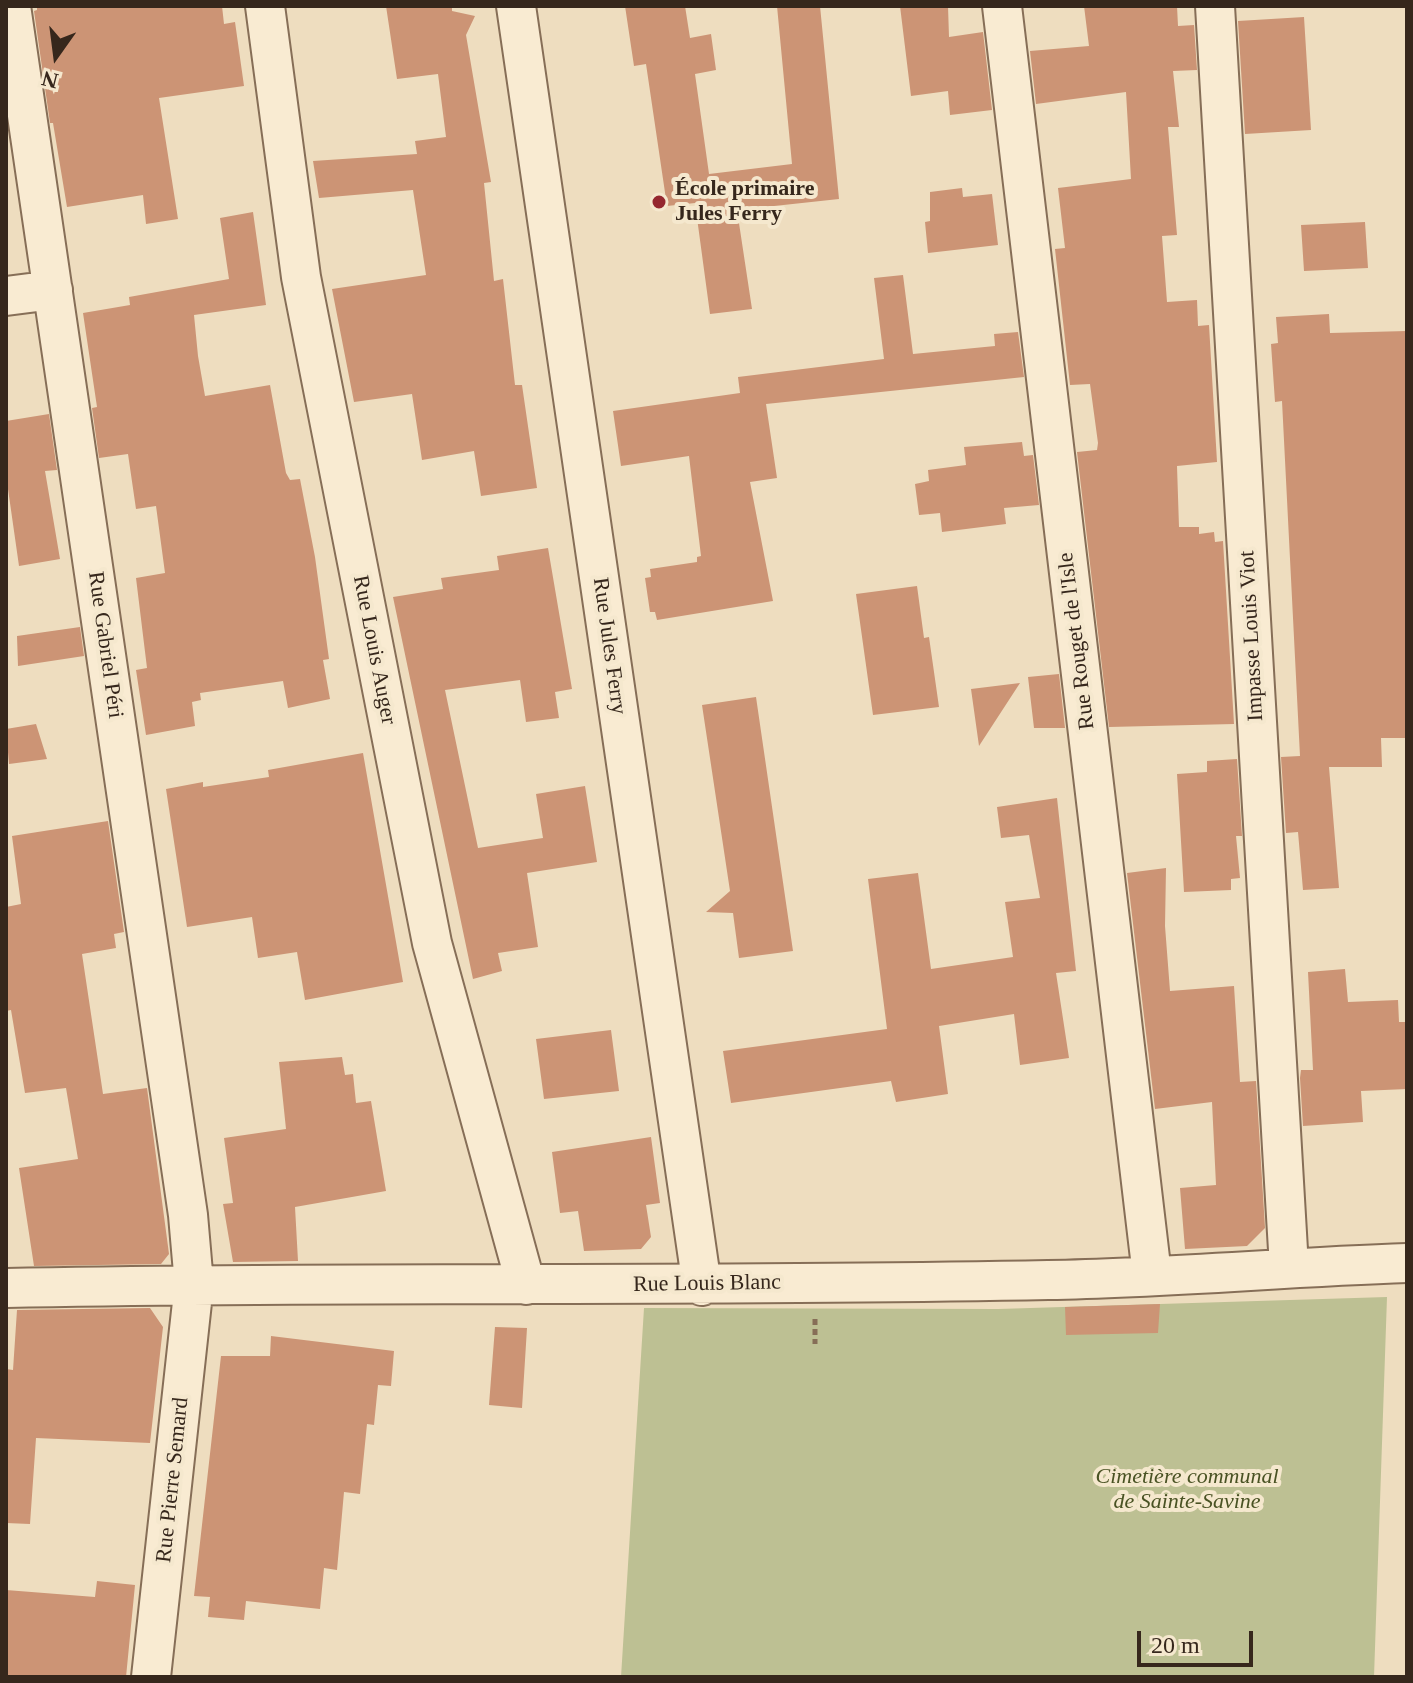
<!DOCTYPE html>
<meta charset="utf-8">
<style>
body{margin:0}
#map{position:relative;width:1413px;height:1683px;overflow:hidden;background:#eeddbf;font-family:Georgia,serif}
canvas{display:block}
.frame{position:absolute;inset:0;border:8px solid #36271c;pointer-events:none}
.north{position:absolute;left:16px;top:16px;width:80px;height:80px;-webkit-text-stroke:6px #f5e8ce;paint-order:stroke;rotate:194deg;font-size:22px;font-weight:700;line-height:32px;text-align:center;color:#36271c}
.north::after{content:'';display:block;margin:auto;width:28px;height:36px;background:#36271c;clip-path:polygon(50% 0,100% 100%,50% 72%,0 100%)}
.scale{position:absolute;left:1137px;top:1631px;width:116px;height:36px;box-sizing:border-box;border:4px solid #36271c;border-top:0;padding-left:10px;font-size:24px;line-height:28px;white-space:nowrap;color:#36271c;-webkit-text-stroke:6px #f5e8ce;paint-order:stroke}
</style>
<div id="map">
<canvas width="1413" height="1683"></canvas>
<div class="frame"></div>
<div class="north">N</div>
<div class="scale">20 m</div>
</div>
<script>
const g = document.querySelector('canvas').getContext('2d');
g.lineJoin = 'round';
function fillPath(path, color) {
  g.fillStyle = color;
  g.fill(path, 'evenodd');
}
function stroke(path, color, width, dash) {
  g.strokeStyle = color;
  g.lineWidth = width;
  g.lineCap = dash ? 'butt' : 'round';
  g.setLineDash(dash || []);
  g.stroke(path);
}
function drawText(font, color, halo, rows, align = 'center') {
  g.font = font + ' Georgia,serif';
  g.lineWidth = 8;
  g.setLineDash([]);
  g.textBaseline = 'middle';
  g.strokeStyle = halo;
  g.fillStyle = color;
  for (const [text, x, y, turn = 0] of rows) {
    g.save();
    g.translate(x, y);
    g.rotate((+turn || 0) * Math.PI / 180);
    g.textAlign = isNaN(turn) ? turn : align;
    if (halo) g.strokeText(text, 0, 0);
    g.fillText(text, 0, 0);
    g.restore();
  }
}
const cemetery = new Path2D(`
 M 1387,1297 L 1374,1677 L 621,1677 L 644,1308 L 998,1309 Z`);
const building = new Path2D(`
 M 37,6 L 222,6 L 224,24 L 235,22 L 244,86 L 159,98 L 178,219 L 146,224 L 143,195 L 67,207 L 53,123 L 50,123 L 34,11 L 37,10 Z
 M 386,6 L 452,6 L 452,11 L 475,16 L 466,35 L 491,182 L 484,183 L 494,281 L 503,279 L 515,385 L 522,385 L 537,488 L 481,496 L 474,451 L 422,460 L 412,394 L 354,402 L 332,289 L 426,275 L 413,190 L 319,198 L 313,161 L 417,154 L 415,141 L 446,137 L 438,74 L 397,79 Z
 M 625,6 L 685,6 L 690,38 L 711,34 L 716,70 L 695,74 L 709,174 L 792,164 L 777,6 L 820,6 L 839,199 L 737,210 L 752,309 L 710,314 L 695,203 L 667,206 L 646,64 L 634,66 Z
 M 900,6 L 948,6 L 949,37 L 983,32 L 992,110 L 950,115 L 948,91 L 911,96 Z
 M 1084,6 L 1177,6 L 1178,26 L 1194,25 L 1197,70 L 1173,71 L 1179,127 L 1168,127 L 1177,235 L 1162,236 L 1167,302 L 1197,300 L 1198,326 L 1209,325 L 1217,462 L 1177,466 L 1179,527 L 1199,527 L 1199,534 L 1214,532 L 1215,542 L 1223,541 L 1234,724 L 1109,727 L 1077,452 L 1097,450 L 1098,443 L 1090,384 L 1070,385 L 1055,249 L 1065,248 L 1058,188 L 1131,179 L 1126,92 L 1036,104 L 1030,51 L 1089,46 Z
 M 1304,17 L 1311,130 L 1245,134 L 1238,21 Z
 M 962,188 L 963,197 L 992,194 L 998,245 L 928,253 L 925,222 L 930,221 L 930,192 Z
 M 253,212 L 266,305 L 194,315 L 198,356 L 205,396 L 270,385 L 286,473 L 290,480 L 300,479 L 315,557 L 329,659 L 323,660 L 330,699 L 288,708 L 283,681 L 200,693 L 201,700 L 192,702 L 195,726 L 146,735 L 136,670 L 147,668 L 136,578 L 165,573 L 156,506 L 136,509 L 128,454 L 99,458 L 92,408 L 97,407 L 83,313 L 130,305 L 129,297 L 229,279 L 220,218 Z
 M 1365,222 L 1368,268 L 1304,271 L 1301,225 Z
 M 903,275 L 913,354 L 995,346 L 994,334 L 1018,332 L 1024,377 L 766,404 L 777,478 L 750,482 L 773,601 L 657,620 L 655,612 L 650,612 L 645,578 L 651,577 L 650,569 L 697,562 L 697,557 L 701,556 L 689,456 L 621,466 L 613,411 L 740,393 L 738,377 L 884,359 L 874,278 Z
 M 1329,314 L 1330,333 L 1407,331 L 1407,738 L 1381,738 L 1382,767 L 1329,767 L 1339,888 L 1303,890 L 1298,832 L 1286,833 L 1281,757 L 1300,756 L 1282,401 L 1275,402 L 1271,344 L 1278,343 L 1276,317 Z
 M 49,414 L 57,470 L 45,471 L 60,559 L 19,566 L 6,475 L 6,421 Z
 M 1022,442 L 1024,456 L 1033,455 L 1039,505 L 1004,508 L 1006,524 L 942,532 L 940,513 L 919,515 L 915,484 L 929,481 L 928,470 L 966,465 L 964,447 Z
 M 548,548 L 572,689 L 555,692 L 559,718 L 526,722 L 520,680 L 445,690 L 478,848 L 543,838 L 536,794 L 585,786 L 597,862 L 527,873 L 538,947 L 498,953 L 502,971 L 473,979 L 393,597 L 443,589 L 441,578 L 499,570 L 497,556 Z
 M 917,586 L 924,638 L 929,637 L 939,707 L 873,715 L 856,594 Z
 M 80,627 L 84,656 L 18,666 L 17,636 Z
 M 1059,674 L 1065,728 L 1034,728 L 1028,677 Z
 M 1020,683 L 979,746 L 971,689 Z
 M 756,697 L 793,951 L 739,958 L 733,913 L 706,912 L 730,891 L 702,705 Z
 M 36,724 L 47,759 L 9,764 L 6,729 Z
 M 363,753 L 403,982 L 305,1000 L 297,952 L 258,958 L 252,917 L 187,927 L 166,789 L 203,782 L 203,787 L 269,777 L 268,770 Z
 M 1237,759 L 1242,836 L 1236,836 L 1240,878 L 1231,879 L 1231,890 L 1184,892 L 1177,774 L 1207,772 L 1207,761 Z
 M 1057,798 L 1076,971 L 1056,973 L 1069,1058 L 1020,1065 L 1014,1014 L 939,1026 L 948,1094 L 896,1102 L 891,1081 L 731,1103 L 723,1051 L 887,1029 L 868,879 L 918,873 L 931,969 L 1013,957 L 1005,902 L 1040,898 L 1029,835 L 1001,838 L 997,807 Z
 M 108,821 L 124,932 L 114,934 L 116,948 L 82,954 L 103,1094 L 147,1088 L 169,1254 L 161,1264 L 34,1266 L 19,1168 L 78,1159 L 66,1088 L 25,1093 L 11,1010 L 6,1011 L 6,907 L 21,904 L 12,836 Z
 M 1166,868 L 1165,926 L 1170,991 L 1234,986 L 1240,1082 L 1256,1081 L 1265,1228 L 1247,1246 L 1185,1249 L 1180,1188 L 1216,1185 L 1212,1102 L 1155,1109 L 1127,873 Z
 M 1345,969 L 1348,1002 L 1398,1000 L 1399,1022 L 1407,1022 L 1407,1089 L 1361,1091 L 1363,1122 L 1303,1126 L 1300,1078 L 1301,1070 L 1313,1070 L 1308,972 Z
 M 611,1030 L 619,1091 L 544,1099 L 536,1039 Z
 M 342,1057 L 345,1075 L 353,1074 L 356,1103 L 371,1101 L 386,1191 L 295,1207 L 298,1261 L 233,1262 L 223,1204 L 233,1203 L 224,1138 L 286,1129 L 279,1062 Z
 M 651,1137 L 660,1203 L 646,1205 L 651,1237 L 641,1249 L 584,1251 L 578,1211 L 560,1213 L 552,1152 Z
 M 1160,1304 L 1158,1333 L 1066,1335 L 1065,1307 Z
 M 150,1308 L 163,1327 L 150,1443 L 36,1438 L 30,1524 L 6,1523 L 6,1369 L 13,1370 L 17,1310 Z
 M 495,1327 L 527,1328 L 522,1408 L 489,1405 Z
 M 271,1336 L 394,1351 L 391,1386 L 378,1385 L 374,1425 L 367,1424 L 360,1494 L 344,1492 L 337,1570 L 324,1568 L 320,1609 L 246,1601 L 244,1620 L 208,1617 L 210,1597 L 194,1596 L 221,1356 L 270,1356 Z
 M 97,1581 L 135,1585 L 126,1677 L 6,1677 L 6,1590 L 95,1597 Z`);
const path = new Path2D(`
 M 815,1319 L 815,1344`);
const minor = new Path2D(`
 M 11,6 L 188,1215 L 194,1284 L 151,1677
 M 265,6 L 301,277 L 432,943 L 526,1285
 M 516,6 L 702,1286
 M 1002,6 L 1152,1275
 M 1215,6 L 1289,1267
 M 6,296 L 53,290
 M 6,1288 C 353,1281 701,1287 1048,1280 C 1168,1278 1287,1267 1407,1263`);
const markers = [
 [659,202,8,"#95272f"]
];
const poiNames = [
 ["École primaire",675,189],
 ["Jules Ferry",675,214]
];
const streetNames = [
 ["Impasse Louis Viot",1252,636,-93],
 ["Rue Rouget de l'Isle",1077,641,-97],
 ["Rue Gabriel Péri",105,645,82],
 ["Rue Jules Ferry",609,646,82],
 ["Rue Louis Auger",374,650,79],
 ["Rue Louis Blanc",707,1284,-1],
 ["Rue Pierre Semard",173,1480,-84]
];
const parkNames = [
 ["Cimetière communal",1187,1477],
 ["de Sainte-Savine",1187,1502]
];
fillPath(cemetery, '#bdc093');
fillPath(building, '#cc9475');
stroke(minor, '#866e57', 42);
stroke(path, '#866e57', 5, [6, 4]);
stroke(minor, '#f9ebd2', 38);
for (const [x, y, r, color] of markers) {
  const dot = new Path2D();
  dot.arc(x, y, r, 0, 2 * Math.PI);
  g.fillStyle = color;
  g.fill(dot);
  stroke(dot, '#f5e8ce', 3);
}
drawText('bold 22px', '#36271c', '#f5e8ce', poiNames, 'left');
drawText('22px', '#36271c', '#f5e8ce', streetNames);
drawText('italic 22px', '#495223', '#f5e8ce', parkNames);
</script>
